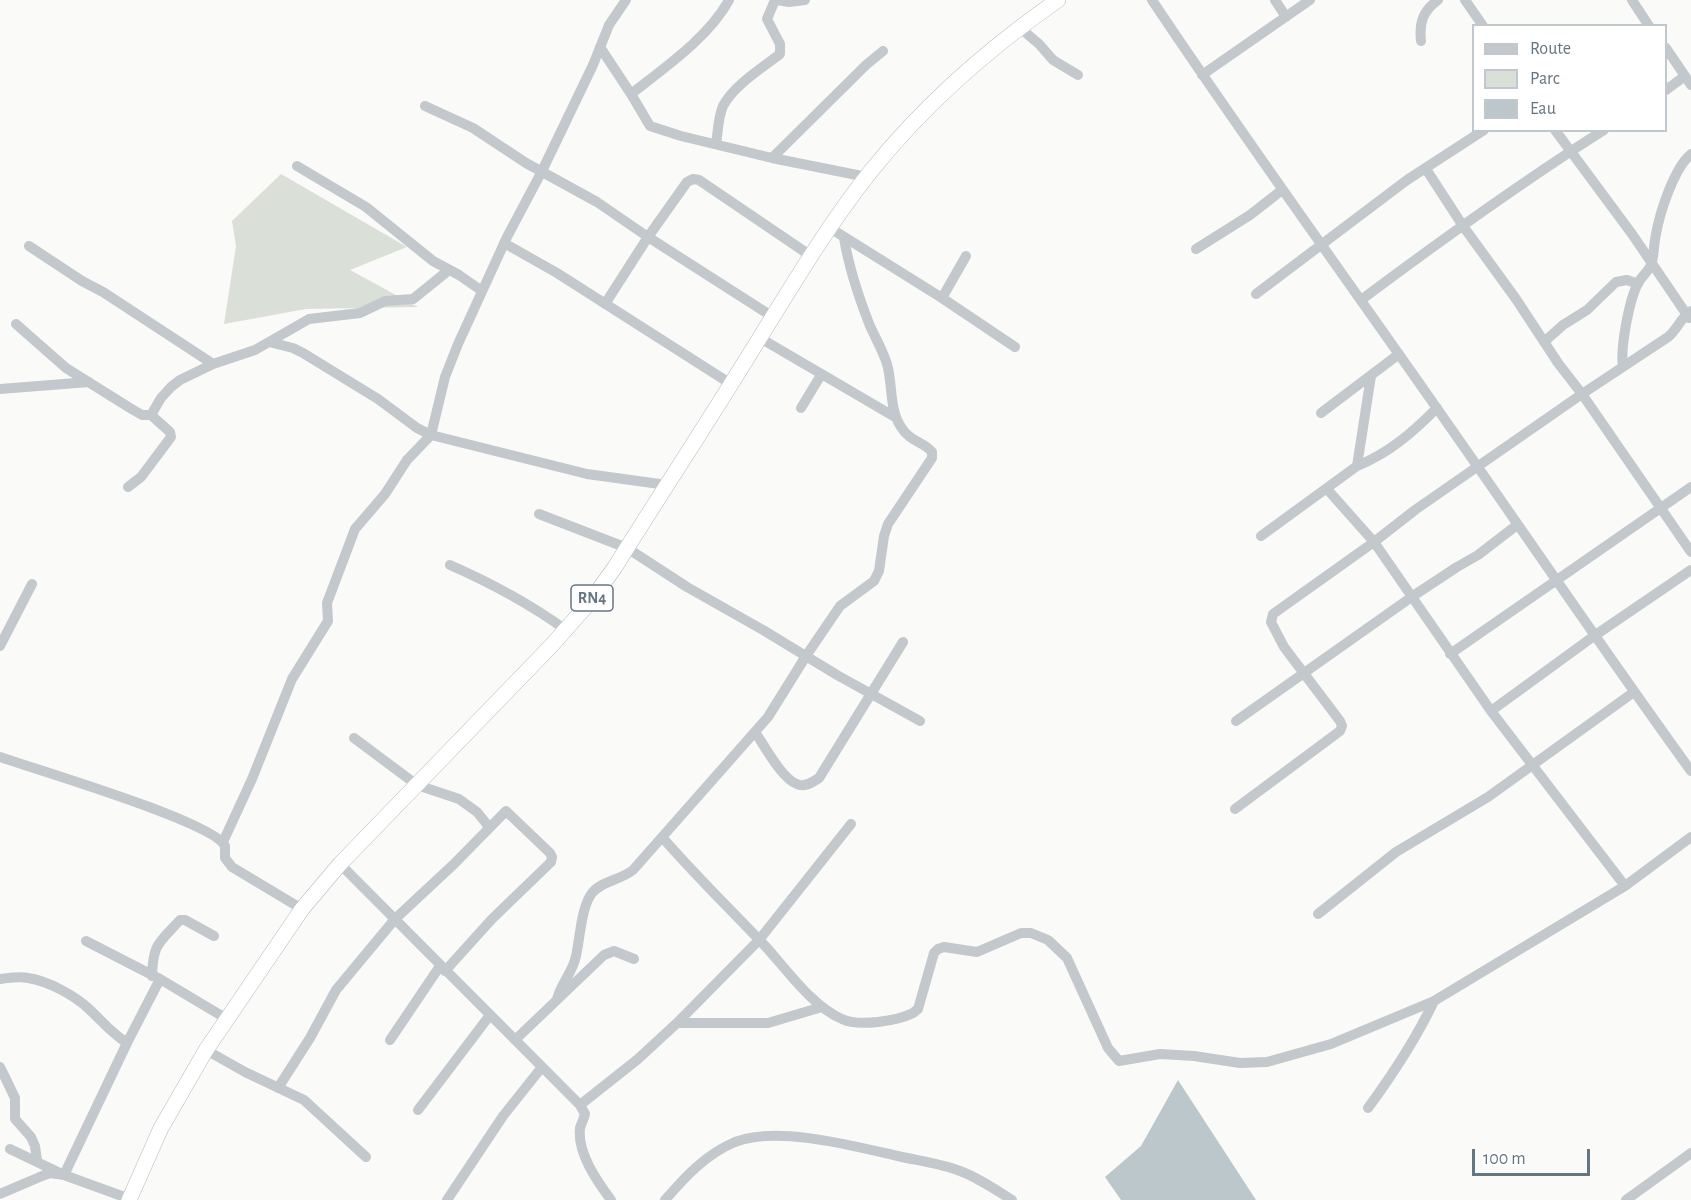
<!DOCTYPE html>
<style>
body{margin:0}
#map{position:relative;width:1691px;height:1200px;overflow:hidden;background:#fafaf8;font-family:"Alegreya Sans",sans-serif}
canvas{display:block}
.legend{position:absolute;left:1472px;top:24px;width:195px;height:108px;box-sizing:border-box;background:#fff;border:2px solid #c1c8cd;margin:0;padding:8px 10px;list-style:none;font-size:18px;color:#657683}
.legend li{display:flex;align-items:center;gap:12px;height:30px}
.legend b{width:30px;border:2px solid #c1c8cd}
.scale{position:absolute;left:1472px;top:1149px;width:118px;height:27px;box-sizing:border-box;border:3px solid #657683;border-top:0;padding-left:8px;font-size:18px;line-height:21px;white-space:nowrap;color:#657683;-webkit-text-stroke:4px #fff;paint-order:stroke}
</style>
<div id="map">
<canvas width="1691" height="1200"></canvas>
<ul class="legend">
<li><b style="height:8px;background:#c3c8cc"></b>Route</li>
<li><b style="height:16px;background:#dadfd7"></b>Parc</li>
<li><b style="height:16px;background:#bbc7cb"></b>Eau</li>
</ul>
<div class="scale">100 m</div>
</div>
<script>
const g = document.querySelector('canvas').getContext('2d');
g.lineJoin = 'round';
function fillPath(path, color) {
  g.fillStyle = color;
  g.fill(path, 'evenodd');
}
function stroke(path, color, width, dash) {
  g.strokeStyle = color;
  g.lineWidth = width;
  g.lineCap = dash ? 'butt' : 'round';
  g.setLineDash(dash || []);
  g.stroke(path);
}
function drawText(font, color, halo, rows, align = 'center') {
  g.font = font + ' "Alegreya Sans",sans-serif';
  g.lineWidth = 6;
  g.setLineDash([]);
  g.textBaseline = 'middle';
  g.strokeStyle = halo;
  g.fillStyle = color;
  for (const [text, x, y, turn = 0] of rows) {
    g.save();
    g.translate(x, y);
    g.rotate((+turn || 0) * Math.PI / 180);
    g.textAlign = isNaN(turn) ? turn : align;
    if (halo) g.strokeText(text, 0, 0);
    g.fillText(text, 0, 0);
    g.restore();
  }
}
const green = new Path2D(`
 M 281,174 L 407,247 L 350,270 L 418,307 L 306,309 L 224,324 L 236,246 L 232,221 Z`);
const water = new Path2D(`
 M 1178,1080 L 1256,1200 L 1121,1200 L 1105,1177 L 1141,1146 Z`);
const minor = new Path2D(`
 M 777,0 L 789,2 L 805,0
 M 1152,0 C 1244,138 1341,271 1436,407 C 1521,528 1604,651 1691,771
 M 1275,0 L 1286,17
 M 1465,0 L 1483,26
 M 1632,0 L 1649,26
 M 1019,27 L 1039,44 L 1053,60 L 1078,75
 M 1421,41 C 1419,22 1423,11 1438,0
 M 600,47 L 631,94 L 650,126 L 681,136 L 772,158 L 867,177
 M 1666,48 L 1691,85
 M 1202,75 L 1310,0
 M 1666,90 L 1685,76
 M 631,94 C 664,68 709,37 729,0
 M 425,106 L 473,128 L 526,163 L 597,202 L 648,237 L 773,317
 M 1555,130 L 1632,234 L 1689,318
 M 716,144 C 718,132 718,117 723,106 C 733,86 762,68 780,54 L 780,44 L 767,19 L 775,0
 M 772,158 L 866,65 L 883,51
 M 297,166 L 366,207 L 433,261 L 459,275 L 482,291
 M 1426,169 L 1463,226 L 1516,299 L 1558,363 L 1582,394 L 1691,552
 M 830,228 L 942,298 L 966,256
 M 504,243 L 557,273 L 731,384
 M 29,246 L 82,281 L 103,292 L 213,364
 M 1196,249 L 1250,215 L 1282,190
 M 1256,294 L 1407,180 L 1484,130
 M 942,298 L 1015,347
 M 1361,300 C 1440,241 1520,183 1604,130
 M 605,304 L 648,237 L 687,182 L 693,179 L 699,180 L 811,256
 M 16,324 L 66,368 L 130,408 L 142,415 L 151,415 L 170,432 L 171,437 L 141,477 L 128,487
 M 760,338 L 895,417
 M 269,342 L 293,348 L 303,353 L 378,399 L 417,428 L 431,435 L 587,474 L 667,485
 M 1544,342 L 1563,325 L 1587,310 L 1616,282 L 1627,280 L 1638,284
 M 1623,367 C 1620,348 1629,302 1637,285 C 1641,276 1650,271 1652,262 C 1654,253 1654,243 1656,234 C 1660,212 1674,168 1691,154
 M 0,389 L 89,382
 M 801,408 L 821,375
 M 1321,413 L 1399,354
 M 151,415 L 161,398 L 171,387 L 180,380 L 213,364 L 255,350 L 309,319 L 360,313 L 385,301 L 413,299 L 449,270
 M 1357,466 C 1389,453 1412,433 1437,408
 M 1327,489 L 1374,542 L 1491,711 L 1625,886
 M 539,514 L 627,548 L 687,587 L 763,630 L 837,675 L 920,721
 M 1261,536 L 1357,466 L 1371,376
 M 450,565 C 491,583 530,604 566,630
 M 0,646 L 32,584
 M 1450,654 L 1691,487
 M 1491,711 L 1594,636 L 1691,570
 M 1236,721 L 1413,596 L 1457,567 L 1478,555 L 1517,525
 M 755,732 C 764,745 782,779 797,784 C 804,788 813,782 819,778 L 903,642
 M 354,738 L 417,785 L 459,799 L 477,812 L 489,827
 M 0,757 C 35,769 214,822 225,846 L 225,858 L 232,867 L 302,909
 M 1235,809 L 1340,731 L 1342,726 L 1340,721 L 1284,647 L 1271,622 L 1273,614 L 1374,542 L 1415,510 L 1582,394 L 1668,337 C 1677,330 1681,317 1691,311
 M 662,837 C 695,875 731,910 766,947 C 787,970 813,1007 842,1019 C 859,1027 897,1021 913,1013 L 918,1009 L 934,953 L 938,949 L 944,947 L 977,952 L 1021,933 L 1031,933 L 1048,940 L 1067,958 L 1108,1048 L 1119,1061 L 1160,1054 L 1194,1056 L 1240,1063 L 1267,1062 L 1331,1044 L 1434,1001
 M 223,842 L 252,779 L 292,679 L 328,621 L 327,603 L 355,529 L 385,494 L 407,460 L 431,435 L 445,377 L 458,344 L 507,237 L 542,171 L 593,65 L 609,25 L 626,0
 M 340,864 L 580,1105 L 585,1114 C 584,1119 581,1124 580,1128 C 577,1153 597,1181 611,1200
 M 1318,914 L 1396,852 L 1488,797 L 1634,692
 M 86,941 L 160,979 L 227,1019
 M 152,976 C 153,943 159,943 180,920 L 185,920 L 214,936
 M 0,979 C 9,978 19,976 28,978 C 48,981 74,995 89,1009 C 104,1023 110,1032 127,1043
 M 557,999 C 561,983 573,972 576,956 C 580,939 581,907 592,893 C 601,881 621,880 633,870 L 768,717 L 806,656 L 840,606 L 874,581 L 879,571 L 884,536 L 888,524 L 932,458 L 932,452 C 923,441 910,442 901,427 C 889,409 893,385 887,364 C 883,351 876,339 870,326 C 859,298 849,268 844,238
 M 677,1023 L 759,940 L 851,824
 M 390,1040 L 440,966
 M 515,1040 L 604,955 L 614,951 L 634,959
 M 206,1050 L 245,1072 L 304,1100 L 366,1157
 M 0,1067 L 15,1098 L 15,1119 L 31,1137 L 35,1146 L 37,1161
 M 278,1088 L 310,1038 L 336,990 L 395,919 L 454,864 L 506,811 L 550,853 L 552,857 L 551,862 L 492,919 L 445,971
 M 580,1105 L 638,1059 L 677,1023 L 768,1023 L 822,1007
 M 1368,1108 C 1393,1074 1416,1039 1434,1001 L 1625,886 L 1691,837
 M 418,1110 L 490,1015
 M 10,1149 L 64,1175 L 130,1199
 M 0,1194 L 42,1176 L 50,1173 L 64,1175 L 127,1043 L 160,979
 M 447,1200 L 503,1116 L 542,1067
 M 665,1200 C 685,1177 706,1154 735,1142 C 779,1125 857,1147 902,1157 C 921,1161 942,1164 960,1171 C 979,1178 996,1190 1012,1200
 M 1626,1200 L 1691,1153`);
const highway = new Path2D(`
 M 129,1200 L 161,1128 L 206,1050 L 302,909 L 340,864 L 551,646 L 590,602 L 615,567 C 658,498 703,430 746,360 C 786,296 824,230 871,171 C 924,105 989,48 1058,0`);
const shields = [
 [592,598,42]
];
const shieldNames = [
 ["RN4",592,598]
];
fillPath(green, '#dadfd7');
fillPath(water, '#bbc7cb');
stroke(highway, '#b4b9bd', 16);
stroke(minor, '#c3c8cc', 10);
stroke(highway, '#fff', 15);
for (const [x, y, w] of shields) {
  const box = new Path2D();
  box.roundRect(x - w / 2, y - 13, w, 26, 4.5);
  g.fillStyle = '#fff';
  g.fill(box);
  stroke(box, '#657683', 1.5);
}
drawText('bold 16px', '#657683', null, shieldNames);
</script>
